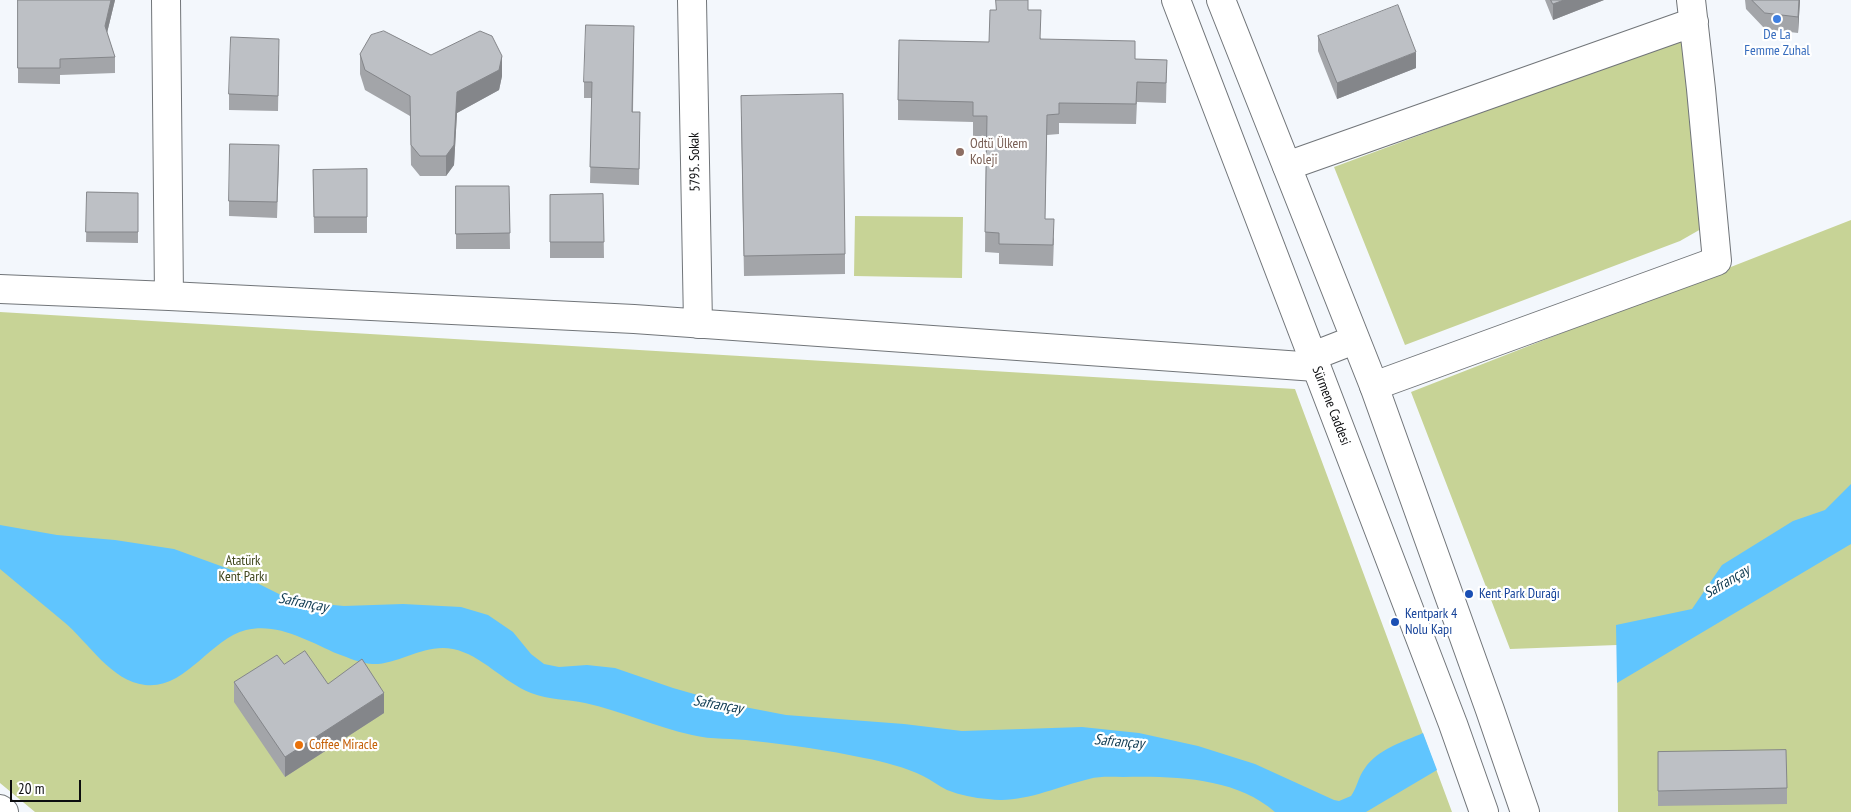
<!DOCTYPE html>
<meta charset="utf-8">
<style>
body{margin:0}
#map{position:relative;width:1851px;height:812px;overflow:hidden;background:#f3f7fc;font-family:"PT Sans Narrow",sans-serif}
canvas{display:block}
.scale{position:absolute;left:10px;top:780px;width:71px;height:22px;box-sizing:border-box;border:2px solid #0c0d0f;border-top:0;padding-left:6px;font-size:15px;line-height:18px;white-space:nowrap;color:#0c0d0f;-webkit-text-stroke:4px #fff;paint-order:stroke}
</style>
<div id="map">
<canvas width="1851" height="812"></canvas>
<div class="scale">20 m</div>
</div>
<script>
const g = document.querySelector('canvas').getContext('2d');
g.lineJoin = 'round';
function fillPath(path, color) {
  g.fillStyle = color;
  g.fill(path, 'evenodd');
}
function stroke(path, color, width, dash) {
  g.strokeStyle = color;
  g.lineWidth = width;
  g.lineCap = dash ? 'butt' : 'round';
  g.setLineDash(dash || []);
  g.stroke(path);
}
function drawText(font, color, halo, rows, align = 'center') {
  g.font = font + ' "PT Sans Narrow",sans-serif';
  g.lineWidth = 4.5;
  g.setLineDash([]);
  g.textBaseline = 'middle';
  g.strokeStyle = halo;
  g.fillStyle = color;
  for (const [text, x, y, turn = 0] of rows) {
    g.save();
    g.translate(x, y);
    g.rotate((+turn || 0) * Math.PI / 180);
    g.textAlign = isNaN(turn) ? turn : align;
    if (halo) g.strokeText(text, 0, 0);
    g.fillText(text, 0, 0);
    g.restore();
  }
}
const green = new Path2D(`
 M 1679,39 L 1694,43 L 1701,229 L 1680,241 L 1405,345 L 1334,167 Z
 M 855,216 L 963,217 L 962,278 L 854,276 Z
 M 1851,220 L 1851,812 L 1618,812 L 1617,645 L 1510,649 L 1411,392 Z
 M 0,312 L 1295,389 L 1452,812 L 35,812 L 0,783 Z`);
const water = new Path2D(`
 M 1851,484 L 1851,544 L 1617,683 L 1616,625 L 1692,609 L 1722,565 L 1793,521 L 1825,510 Z
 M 0,525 L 57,535 L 115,540 L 174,549 L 229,569 L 283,596 L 312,603 L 344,606 L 403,604 L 461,607 L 488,615 L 513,632 L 531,654 L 544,664 L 559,667 L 587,665 L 615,668 L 673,688 L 729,704 L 786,715 L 904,724 L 962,731 L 1082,727 L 1139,733 L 1198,746 L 1255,764 L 1334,800 L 1339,801 L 1351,796 C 1357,788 1358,777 1365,768 C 1378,749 1403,742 1423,733 L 1437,770 L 1366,812 L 1275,812 C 1235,777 1173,776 1123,777 C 1112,777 1100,776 1089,779 C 1055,787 1023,804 988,799 C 974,798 960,795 947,790 C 939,786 931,780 923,776 C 907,768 882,761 864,758 C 828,750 790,745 754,741 C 733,738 712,740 692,735 C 656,727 621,711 585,703 C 567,699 549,700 531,693 C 503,682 482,655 453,649 C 424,643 399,665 372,664 C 360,663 349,658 338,654 C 310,642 278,622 246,630 C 210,639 185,690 145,685 C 111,681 89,643 64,622 C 43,604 21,587 0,569 Z`);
const minor = new Path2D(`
 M 166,0 L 169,296
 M 692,0 L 698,324
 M 1287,166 L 1694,22
 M 0,289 L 169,296 L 634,319 L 1316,367
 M 1374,386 L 1717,261 L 1701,89 L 1691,0
 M 0,809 L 4,812`);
const major = new Path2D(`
 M 1176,0 L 1453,724 L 1484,812
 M 1221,0 L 1374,386 L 1490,710 L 1525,812
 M 1313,356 L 1354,340`);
const wall = new Path2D(`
 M 18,0 L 115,0 L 107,33 L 115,57 L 115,73 L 60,75 L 60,84 L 18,83 Z
 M 1545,0 L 1604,0 L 1553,20 Z
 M 1745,0 L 1800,0 L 1798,33 L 1765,29 L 1746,9 Z
 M 1028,10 L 1041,39 L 1135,59 L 1167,60 L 1166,103 L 1137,102 L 1136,124 L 1059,123 L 1059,134 L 1047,135 L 1045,219 L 1054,239 L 1053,266 L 999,264 L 999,253 L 985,252 L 986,136 L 973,136 L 973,122 L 898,120 L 898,100 L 989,42 Z
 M 1318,36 L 1416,68 L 1337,99 L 1318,51 Z
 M 634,42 L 633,112 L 640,112 L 639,185 L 590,183 L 592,98 L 584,98 L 584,82 Z
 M 360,54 L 431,55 L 502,76 L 499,90 L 457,113 L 454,165 L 446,176 L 420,176 L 411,165 L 410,116 L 365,90 L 360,74 Z
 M 279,55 L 278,111 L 229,110 L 229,94 Z
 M 741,116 L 845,254 L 845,274 L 744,276 Z
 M 279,161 L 277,218 L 229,216 L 229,201 Z
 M 367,169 L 367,233 L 314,233 L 313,170 Z
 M 456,186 L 509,186 L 510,249 L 456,249 Z
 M 87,192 L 138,193 L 138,243 L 86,242 Z
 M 603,194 L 604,258 L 550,258 L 550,195 Z
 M 284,664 L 328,684 L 384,713 L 285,777 L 234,702 L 234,682 Z
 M 1658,752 L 1787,788 L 1787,804 L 1658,806 Z`);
const shadedWall = new Path2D(`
 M 111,0 L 115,0 L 105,41 L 105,26 Z
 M 1564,0 L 1604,0 L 1553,20 L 1553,4 Z
 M 1799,0 L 1800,0 L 1798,33 L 1798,17 Z
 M 1416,52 L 1416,68 L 1337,99 L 1337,83 Z
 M 502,56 L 502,76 L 499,90 L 457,113 L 454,165 L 446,176 L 446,156 L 457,92 Z
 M 384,693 L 384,713 L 285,777 L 285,757 Z`);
const building = new Path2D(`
 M 18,0 L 111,0 L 105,26 L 115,57 L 60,59 L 60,68 L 18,68 Z
 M 996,0 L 1028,0 L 1028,10 L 1041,10 L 1040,39 L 1135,41 L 1135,59 L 1167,60 L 1166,83 L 1137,82 L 1136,104 L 1059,103 L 1059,114 L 1047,115 L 1045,219 L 1054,219 L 1053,245 L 999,244 L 999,233 L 985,232 L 987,116 L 973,116 L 973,102 L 898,100 L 899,40 L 989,42 L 990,10 L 996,10 Z
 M 1551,0 L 1564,0 L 1553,4 Z
 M 1752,0 L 1799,0 L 1798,17 L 1765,13 Z
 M 1398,5 L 1416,52 L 1337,83 L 1318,36 Z
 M 586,25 L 634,26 L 632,112 L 640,112 L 639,169 L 590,167 L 592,82 L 584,82 Z
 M 384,31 L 431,55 L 480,31 L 492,36 L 502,56 L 499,70 L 457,92 L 454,145 L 446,156 L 420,156 L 411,145 L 410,96 L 365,70 L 360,54 L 371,35 Z
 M 231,37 L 279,39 L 278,96 L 229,94 Z
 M 843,94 L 845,254 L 744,256 L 741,96 Z
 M 230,144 L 279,145 L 277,202 L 229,201 Z
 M 367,169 L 367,217 L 314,217 L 313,170 Z
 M 456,186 L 509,186 L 510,233 L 456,234 Z
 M 87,192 L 138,193 L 138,232 L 86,232 Z
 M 603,194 L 604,242 L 550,242 L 550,195 Z
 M 305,651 L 328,684 L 362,659 L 384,693 L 285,757 L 234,682 L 277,655 L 284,664 Z
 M 1786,750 L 1787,788 L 1658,791 L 1658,752 Z`);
const markers = [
 [1777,19,5,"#3f7fe0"],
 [960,152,5,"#8d6e63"],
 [1469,594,5,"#1a4fb4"],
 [1395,622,5,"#1a4fb4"],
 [299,745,5,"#e8710a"]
];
const shopNames = [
 ["De La",1777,35],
 ["Femme Zuhal",1777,51]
];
const educationNames = [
 ["Odtü Ülkem",970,144],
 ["Koleji",970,160]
];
const streetNames = [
 ["5795. Sokak",695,162,-91],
 ["Sürmene Caddesi",1331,406,69]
];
const parkNames = [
 ["Atatürk",243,561],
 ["Kent Parkı",243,577]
];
const transitNames = [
 ["Kent Park Durağı",1479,594],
 ["Kentpark 4",1405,614],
 ["Nolu Kapı",1405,630]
];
const foodNames = [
 ["Coffee Miracle",309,745]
];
const waterNames = [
 ["Safrançay",1727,582,-31],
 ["Safrançay",303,603,11],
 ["Safrançay",718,705,10],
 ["Safrançay",1119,742,5]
];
fillPath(green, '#c7d396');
fillPath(water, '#60c5fe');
stroke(minor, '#717579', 30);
stroke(major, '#717579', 30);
stroke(minor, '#fff', 28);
stroke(major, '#fff', 28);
fillPath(wall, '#a3a5a9');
fillPath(shadedWall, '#84868a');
fillPath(building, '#bdc0c5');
stroke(building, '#84868a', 1);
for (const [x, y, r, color] of markers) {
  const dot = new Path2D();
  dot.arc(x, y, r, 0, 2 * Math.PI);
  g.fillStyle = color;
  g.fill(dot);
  stroke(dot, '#fff', 2);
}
drawText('14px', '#366cbe', '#fff', shopNames);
drawText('14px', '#785e54', '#fff', educationNames, 'left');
drawText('14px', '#0c0d0f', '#fff', streetNames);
drawText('14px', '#40471e', '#fff', parkNames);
drawText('14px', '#164399', '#fff', transitNames, 'left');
drawText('14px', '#c56008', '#fff', foodNames, 'left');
drawText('italic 15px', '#0d3950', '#fff', waterNames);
</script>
